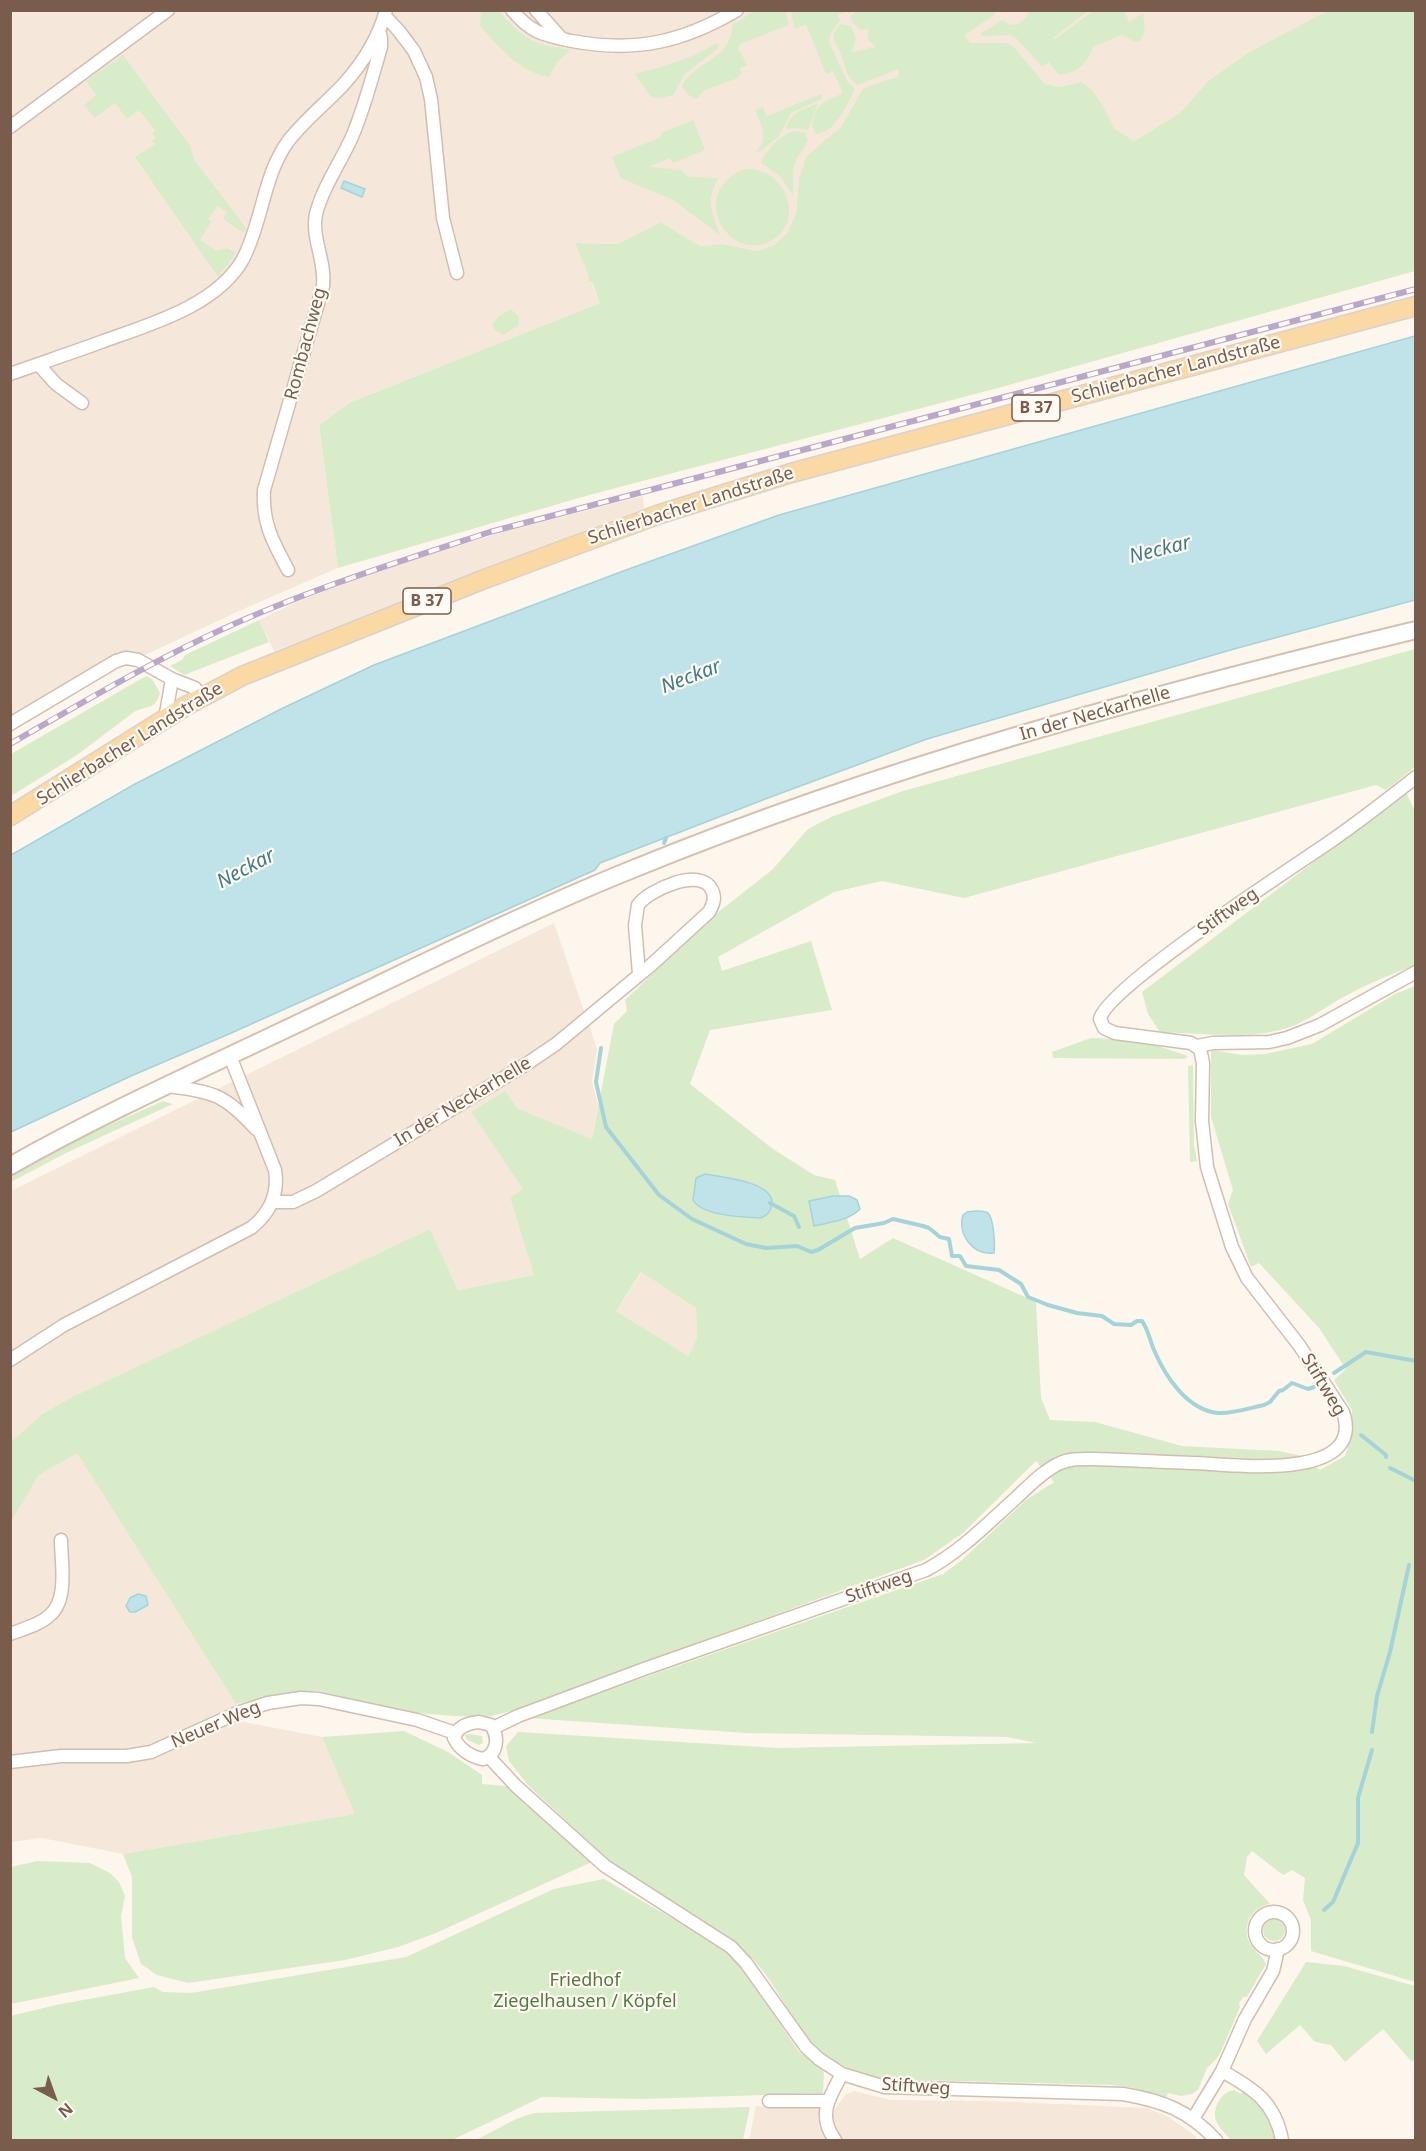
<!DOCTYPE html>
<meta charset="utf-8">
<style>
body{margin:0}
#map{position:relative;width:1426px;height:2151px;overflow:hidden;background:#fdf6ec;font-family:"Noto Sans",sans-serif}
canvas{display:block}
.frame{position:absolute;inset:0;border:12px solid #7a5c4d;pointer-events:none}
.north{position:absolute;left:24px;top:2067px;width:60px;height:60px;-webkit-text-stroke:4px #fffaf3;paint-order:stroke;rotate:139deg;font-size:16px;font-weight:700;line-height:24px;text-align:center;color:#7a5c4d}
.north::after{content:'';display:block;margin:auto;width:21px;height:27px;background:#7a5c4d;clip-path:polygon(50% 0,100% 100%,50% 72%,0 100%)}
</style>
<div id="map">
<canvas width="1426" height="2151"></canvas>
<div class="frame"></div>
<div class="north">N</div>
</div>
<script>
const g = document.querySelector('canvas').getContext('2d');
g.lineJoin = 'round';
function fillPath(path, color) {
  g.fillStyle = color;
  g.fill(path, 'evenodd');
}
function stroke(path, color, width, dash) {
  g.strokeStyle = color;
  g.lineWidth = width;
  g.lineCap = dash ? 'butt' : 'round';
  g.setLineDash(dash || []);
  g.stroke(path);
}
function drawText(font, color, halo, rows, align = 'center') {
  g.font = font + ' "Noto Sans",sans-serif';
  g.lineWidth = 4.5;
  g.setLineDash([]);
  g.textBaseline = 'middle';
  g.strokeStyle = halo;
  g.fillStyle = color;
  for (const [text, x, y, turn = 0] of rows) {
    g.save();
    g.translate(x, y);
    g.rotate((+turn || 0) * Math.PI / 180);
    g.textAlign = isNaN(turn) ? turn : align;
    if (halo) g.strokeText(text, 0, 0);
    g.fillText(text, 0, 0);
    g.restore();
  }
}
const residential = new Path2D(`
 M 11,11 L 1327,11 L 1249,52 L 1208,81 L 1180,113 L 1134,141 L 1114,128 L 1104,108 L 1081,82 L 1060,87 L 1045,84 L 1014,47 L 874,84 L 854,104 L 840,128 L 799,179 L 796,214 L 787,233 L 774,245 L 758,251 L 722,244 L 700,246 L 661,222 L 618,244 L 575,243 L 600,303 L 351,402 L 319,425 L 338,568 L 241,610 L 141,657 L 92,682 L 11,729 Z
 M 643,496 L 644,508 L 521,555 L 412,601 L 274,651 L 259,620 L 299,601 L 392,566 L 503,532 Z
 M 554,923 L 597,1049 L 592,1081 L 598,1105 L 592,1139 L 517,1108 L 471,1112 L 524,1189 L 510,1198 L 534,1275 L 458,1290 L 430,1229 L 72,1397 L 42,1414 L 11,1442 L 11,1191 Z
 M 642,1272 L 696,1308 L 697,1338 L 687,1357 L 616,1311 Z
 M 77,1452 L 236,1704 L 239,1721 L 322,1737 L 356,1814 L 123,1854 L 42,1838 L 11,1842 L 10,1521 L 39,1475 Z
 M 854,2091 L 891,2100 L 991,2101 L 1147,2108 L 1167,2116 L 1197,2137 L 1194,2140 L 749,2140 L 756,2106 L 835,2109 L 845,2095 Z`);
const green = new Path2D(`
 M 755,10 L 789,11 L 786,14 L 789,25 L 740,44 L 738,51 L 740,51 L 747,66 L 740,68 L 741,73 L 738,78 L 705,90 L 696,99 L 687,94 L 682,86 C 694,61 731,61 732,26 Z
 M 857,10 L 995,11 L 993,16 L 964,35 L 970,43 L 1006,43 L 1014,47 L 1045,84 L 1060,87 L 1081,82 L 1092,90 L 1104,108 L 1114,128 L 1134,141 L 1180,113 L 1208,81 L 1249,52 L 1327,11 L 1415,11 L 1415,271 L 998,388 L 589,495 L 338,568 L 319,425 L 351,402 L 600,303 L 592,282 L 588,281 L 589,277 L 575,243 L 618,244 L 661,222 L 700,246 L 722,244 L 758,251 L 774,245 L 787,233 L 796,214 L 799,179 L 807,156 L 840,128 L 863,89 L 874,84 L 898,77 L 899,69 L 857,85 C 847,77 846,70 842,57 C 838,43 826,39 841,24 L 851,26 L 856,38 L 852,52 L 876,47 L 867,38 L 869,29 L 861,30 L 852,22 L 850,17 Z
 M 481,11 L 499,11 C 524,40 533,44 571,50 L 557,62 L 549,77 C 519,72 499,47 480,26 Z
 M 794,11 L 852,11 L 849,14 L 847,11 L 838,15 L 840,20 L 830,35 L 829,42 L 847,81 L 855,89 C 847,104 836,133 816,134 L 812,126 C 816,102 823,103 843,93 L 833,71 L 826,74 L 806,24 L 795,29 L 791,14 Z
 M 1029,11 L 1088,11 L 1053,38 L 1054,40 L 1093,11 L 1124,11 L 1129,22 L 1143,13 L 1145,31 L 1140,41 L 1136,42 L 1121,35 L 1093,47 C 1088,63 1076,75 1058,74 L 1049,62 L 1042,67 L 1017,39 L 1010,35 L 983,36 L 980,34 L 1002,20 L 1010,25 C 1019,25 1027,20 1029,11 Z
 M 714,44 L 719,44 L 718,48 L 685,74 L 673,95 L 662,98 L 651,97 L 635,74 C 658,68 696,58 714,44 Z
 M 123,55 L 190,146 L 195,161 L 246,228 L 244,233 L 223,219 L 227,212 L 218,206 L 208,219 L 211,222 L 200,240 L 217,251 L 227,248 L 236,253 L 218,277 L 135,157 L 155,144 L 152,141 L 156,138 L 152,133 L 155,130 L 139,110 L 127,119 L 115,103 L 95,118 L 84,105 L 96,95 L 86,81 Z
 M 821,94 L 822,99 L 791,113 L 778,137 L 762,150 L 753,154 C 770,142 762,126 755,110 L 763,107 L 767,116 Z
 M 818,103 L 808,130 L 796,128 L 786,129 C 790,112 803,110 818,103 Z
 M 693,120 L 705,150 L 673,163 L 670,158 L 649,167 L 681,170 L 689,177 L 718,178 C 705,203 712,211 720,235 L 673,200 L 621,178 L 612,157 L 661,137 L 661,133 Z
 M 794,131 L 805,133 L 808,140 C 805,148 799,153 796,161 C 791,172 794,184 793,195 L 779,175 L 761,163 C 766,150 781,134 794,131 Z
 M 745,169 C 772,167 795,193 788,220 C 785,229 779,237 771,241 C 727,264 687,191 745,169 Z
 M 511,309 L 519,317 L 519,325 L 503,335 L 496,331 L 492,325 L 499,316 Z
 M 259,620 L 269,642 L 184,675 L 170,666 L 182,660 L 185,655 Z
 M 1415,649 L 1415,767 L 1386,790 L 1376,785 L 964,898 L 882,881 L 834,892 L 718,957 L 722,971 L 811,941 L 832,1010 L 710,1030 L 690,1084 L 773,1149 L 814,1175 L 835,1180 L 860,1259 L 893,1238 L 1036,1302 L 1041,1398 L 1050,1420 L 1095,1422 L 1182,1446 L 1278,1451 L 1298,1455 L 1320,1470 L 1345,1456 L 1352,1435 L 1352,1410 L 1334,1380 L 1346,1369 L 1319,1328 L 1259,1263 L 1251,1267 L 1228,1204 L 1233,1190 L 1211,1117 L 1211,1050 L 1242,1055 L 1265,1054 L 1312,1044 L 1395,994 L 1415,986 L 1415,1982 L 1311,1951 L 1311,1920 L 1303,1900 L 1305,1878 L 1292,1870 L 1283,1875 L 1252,1851 L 1247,1857 L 1244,1875 L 1270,1904 C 1251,1907 1240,1929 1251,1945 C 1256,1953 1263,1956 1266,1964 L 1247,1997 L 1243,1997 L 1239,2004 L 1240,2007 L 1219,2056 L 1207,2068 L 1198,2090 L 1192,2094 L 1181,2096 L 1168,2093 L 1166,2097 L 1129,2087 L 1111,2085 L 879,2079 C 859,2073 841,2067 824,2054 C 796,2032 784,1998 763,1971 C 754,1960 744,1950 734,1941 L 614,1866 L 527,1784 L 509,1761 L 506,1746 L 518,1732 L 778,1748 L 1036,1743 L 1007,1737 L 746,1733 L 527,1718 L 943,1574 L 962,1560 L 1026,1500 L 1054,1482 L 1036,1461 L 963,1533 L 924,1560 L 516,1710 L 487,1717 L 454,1716 L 406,1712 L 319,1691 L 286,1693 L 236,1704 L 77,1453 L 39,1475 L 11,1521 L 11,1442 L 42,1414 L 72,1397 L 430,1229 L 458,1290 L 534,1275 L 510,1198 L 523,1189 L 471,1112 L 505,1091 L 517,1108 L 592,1139 L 614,1024 L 627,1011 L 625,1000 L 712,917 L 772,870 L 808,829 L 831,817 L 903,791 ZM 641,1272 L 696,1308 L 697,1338 L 688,1356 L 616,1311 Z
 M 146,676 L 152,679 L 160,693 C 155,711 148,704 134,712 L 77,755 L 11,796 L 11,754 Z
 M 1406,792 L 1415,812 L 1415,965 C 1390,975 1364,985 1340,999 C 1322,1009 1305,1023 1284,1029 C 1245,1040 1200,1033 1160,1032 L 1148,1014 L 1142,992 Z
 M 1091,1038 L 1140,1040 L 1188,1056 L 1185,1059 L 1053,1058 L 1052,1052 Z
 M 1193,1065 L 1194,1144 L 1197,1161 L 1190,1162 L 1188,1066 Z
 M 163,1101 L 173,1104 L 68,1152 L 11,1182 L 11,1175 L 85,1136 Z
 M 404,1731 L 448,1752 L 482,1775 L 482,1784 L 515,1787 L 594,1861 L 436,1933 L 398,1947 L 345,1960 L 188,1983 L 157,1975 L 141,1964 L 132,1937 L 132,1877 L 123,1854 L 355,1814 L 322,1737 Z
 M 470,1734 L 482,1736 L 483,1743 L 479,1745 L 467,1740 L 465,1735 Z
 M 37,1861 L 90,1863 L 110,1873 L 119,1882 L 125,1896 L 121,1916 L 125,1958 L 139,1978 L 11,2004 L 11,1867 Z
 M 604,1879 L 717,1944 L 740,1964 L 799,2052 L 824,2070 L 823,2093 L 644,2099 L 542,2097 L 452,2140 L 11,2140 L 10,2016 L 56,2005 L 154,1987 L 163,1992 L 191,1993 L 406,1957 L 554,1889 Z
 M1263 1930a11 11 0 1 1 22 0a11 11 0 1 1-22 0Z
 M 1306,1962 L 1344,1966 L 1415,1986 L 1415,2059 L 1412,2062 L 1383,2029 L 1345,2062 L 1331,2045 L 1315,2042 L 1300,2025 L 1266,2054 L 1257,2041 Z
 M 1234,2090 L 1241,2094 L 1243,2090 C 1261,2104 1272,2117 1276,2140 L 1231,2140 C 1226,2134 1219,2128 1216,2121 C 1212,2108 1221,2092 1234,2090 Z
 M 750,2107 L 743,2140 L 476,2140 L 516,2119 L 534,2113 Z`);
const water = new Path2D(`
 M 344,181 L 365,189 L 362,197 L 341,188 Z
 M 1415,336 L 1415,600 L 1234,649 L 927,739 L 768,798 L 600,863 L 595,870 L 229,1034 L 131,1076 L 11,1132 L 11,855 L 135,784 L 283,708 L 374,665 L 626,570 L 779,515 Z
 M 705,1174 C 720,1177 774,1181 772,1204 C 771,1211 766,1216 761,1218 C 743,1217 702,1216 693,1200 L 696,1178 Z
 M 833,1196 L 849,1196 L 857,1200 L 860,1209 C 848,1221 830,1222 814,1226 L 809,1201 Z
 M 967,1212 C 973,1211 983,1210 988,1213 C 994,1218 995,1246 994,1253 C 973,1256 957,1234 963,1215 Z
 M 138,1594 L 146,1596 L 148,1605 L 135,1612 L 130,1612 L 126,1606 L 130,1598 Z`);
const stream = new Path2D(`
 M 664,843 L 666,838
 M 601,1048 L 596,1082 L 606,1127 L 659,1195 L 692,1219 L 746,1244 L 766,1248 L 797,1246 L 811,1252 L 818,1250 L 855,1228 L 884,1223 L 893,1219 L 923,1226 L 929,1228 L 940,1237 L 949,1239 L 952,1256 L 960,1256 L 966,1266 L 999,1270 L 1021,1284 L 1028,1297 L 1048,1305 L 1077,1313 L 1102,1316 L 1114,1324 L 1131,1325 L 1137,1321 L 1142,1321 C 1148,1329 1150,1341 1154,1350 C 1165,1376 1187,1410 1218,1413 C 1232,1414 1250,1408 1264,1405 L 1270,1402 L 1279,1391 L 1283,1390 L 1292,1383 L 1308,1389 L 1314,1387
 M 770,1203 L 794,1216 L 799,1227
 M 1334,1373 L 1366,1352 L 1416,1361
 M 1361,1435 L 1386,1455 L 1386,1457
 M 1390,1468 L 1416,1481
 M 1372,1732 L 1377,1696 L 1390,1652 L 1409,1565
 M 1324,1910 L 1333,1902 L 1358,1843 L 1358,1798 L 1372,1750`);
const street = new Path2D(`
 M 512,10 C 532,34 544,35 572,41 C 635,53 683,42 737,10
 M 536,10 L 562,39
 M 385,16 L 399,31 L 414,51 L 426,77 L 431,99 L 443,218 L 457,273
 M 10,127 L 168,10
 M 38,364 L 56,384 L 82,403
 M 10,374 C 41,363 71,353 101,342 C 148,325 217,306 243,259 C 263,221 263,175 289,140 C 305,120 325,104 343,85 C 362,64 379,37 386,10
 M 288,570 C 273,542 262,523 264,490 L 323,286 C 326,261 311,238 316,214 C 323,187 340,163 351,139 C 364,110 372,77 381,47 L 381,38 L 379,30
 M 165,719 L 172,679
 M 10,724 L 116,661 L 126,658 L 138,660 L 172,679 L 195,688 L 201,697
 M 1197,1046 L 1213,1043 L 1269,1042 L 1287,1038 L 1320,1025 L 1416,972
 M 166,1086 C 213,1092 223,1093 256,1129
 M 273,1202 L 293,1202 L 316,1191 L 525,1065 L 556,1044 L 650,966 L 709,912 C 713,905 716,898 712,890 C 701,866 649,890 638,905 L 635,925 L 639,974
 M 10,1360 L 64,1325 L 251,1228 C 270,1213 279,1194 275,1170 L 230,1056
 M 10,1634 C 23,1629 39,1625 49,1616 C 69,1600 61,1562 61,1540
 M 479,1722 L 491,1725 C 499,1737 498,1754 483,1759 C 471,1757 459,1749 454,1738 C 457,1726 469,1723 479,1722 Z
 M 493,1728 L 518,1716 L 644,1669 L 926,1570 C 960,1552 987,1524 1016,1498 C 1029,1486 1042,1472 1058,1464 C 1070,1458 1082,1459 1095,1459 C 1128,1460 1162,1462 1196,1463 C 1231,1465 1367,1482 1343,1412 L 1299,1345 L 1247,1278 L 1232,1247 L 1207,1167 L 1202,1121 L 1203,1063 L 1200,1049 L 1191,1043 L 1115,1033 L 1104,1028 L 1100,1019 C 1106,988 1295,866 1331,841 C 1360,821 1388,799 1416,777
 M 489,1757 L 516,1786 L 605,1866 L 731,1947 L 746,1963 L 806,2047 L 819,2059 L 842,2074 L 885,2087 L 1123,2094 C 1163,2101 1188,2110 1216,2140
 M 10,1762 L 61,1756 L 127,1756 L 151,1752 L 237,1713 L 268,1703 L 301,1698 L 319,1699 L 417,1720 L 455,1733
 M1255 1931a19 19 0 1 1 38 0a19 19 0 1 1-38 0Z
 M 1222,2071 C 1254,2089 1275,2102 1282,2140
 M 769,2101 L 828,2101
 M 1193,2119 L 1222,2071 L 1245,2019 L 1273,1971 L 1278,1949
 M 835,2140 C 817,2115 829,2098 842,2074`);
const secondary = new Path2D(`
 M 10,1166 C 105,1112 205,1068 303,1021 C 412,969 521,914 633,869 C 885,766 1151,694 1416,630`);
const primary = new Path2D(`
 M 10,816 L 184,707 L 242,676 L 482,580 L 657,515 L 791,473 L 1416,306`);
const rail = new Path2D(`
 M 10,744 C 92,697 174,648 262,612 C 336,581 413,557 490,532 L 1416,289`);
const shields = [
 [1036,408,48],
 [427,601,48]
];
const shieldNames = [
 ["B 37",1036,408],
 ["B 37",427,601]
];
const streetNames = [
 ["Rombachweg",306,344,-75],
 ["Schlierbacher Landstraße",1176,370,-15],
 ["Schlierbacher Landstraße",691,506,-18],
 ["In der Neckarhelle",1095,714,-16],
 ["Schlierbacher Landstraße",130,744,-32],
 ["Stiftweg",1228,912,-35],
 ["In der Neckarhelle",463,1102,-31],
 ["Stiftweg",1323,1385,59],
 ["Stiftweg",879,1587,-19],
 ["Neuer Weg",216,1725,-23],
 ["Stiftweg",916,2087,4]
];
const parkNames = [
 ["Friedhof",585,1981],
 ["Ziegelhausen / Köpfel",585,2002]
];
const waterNames = [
 ["Neckar",1160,550,-14],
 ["Neckar",691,677,-21],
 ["Neckar",246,869,-28]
];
fillPath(residential, '#f5e8da');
fillPath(green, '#d8ecc9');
fillPath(water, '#bfe3e8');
stroke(water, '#a5d3da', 1.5);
stroke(stream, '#a5d3da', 4);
stroke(street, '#d1beb0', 15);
stroke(secondary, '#d6c0b0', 20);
stroke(primary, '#dad1cd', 21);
stroke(street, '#fff', 12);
stroke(secondary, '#fff', 16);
stroke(primary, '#fbd9a5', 18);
stroke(rail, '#b9a8c9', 6);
stroke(rail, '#fffaf3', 4, [11]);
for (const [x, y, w] of shields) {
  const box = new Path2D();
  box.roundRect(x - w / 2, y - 13, w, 26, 4.5);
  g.fillStyle = '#fffaf3';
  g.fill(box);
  stroke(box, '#7a5c4d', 1.5);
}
drawText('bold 16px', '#7a5c4d', null, shieldNames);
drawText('18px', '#7a5c4d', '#fffaf3', streetNames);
drawText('18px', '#537a41', '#fffaf3', parkNames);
drawText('italic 20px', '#437c86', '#fffaf3', waterNames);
</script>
